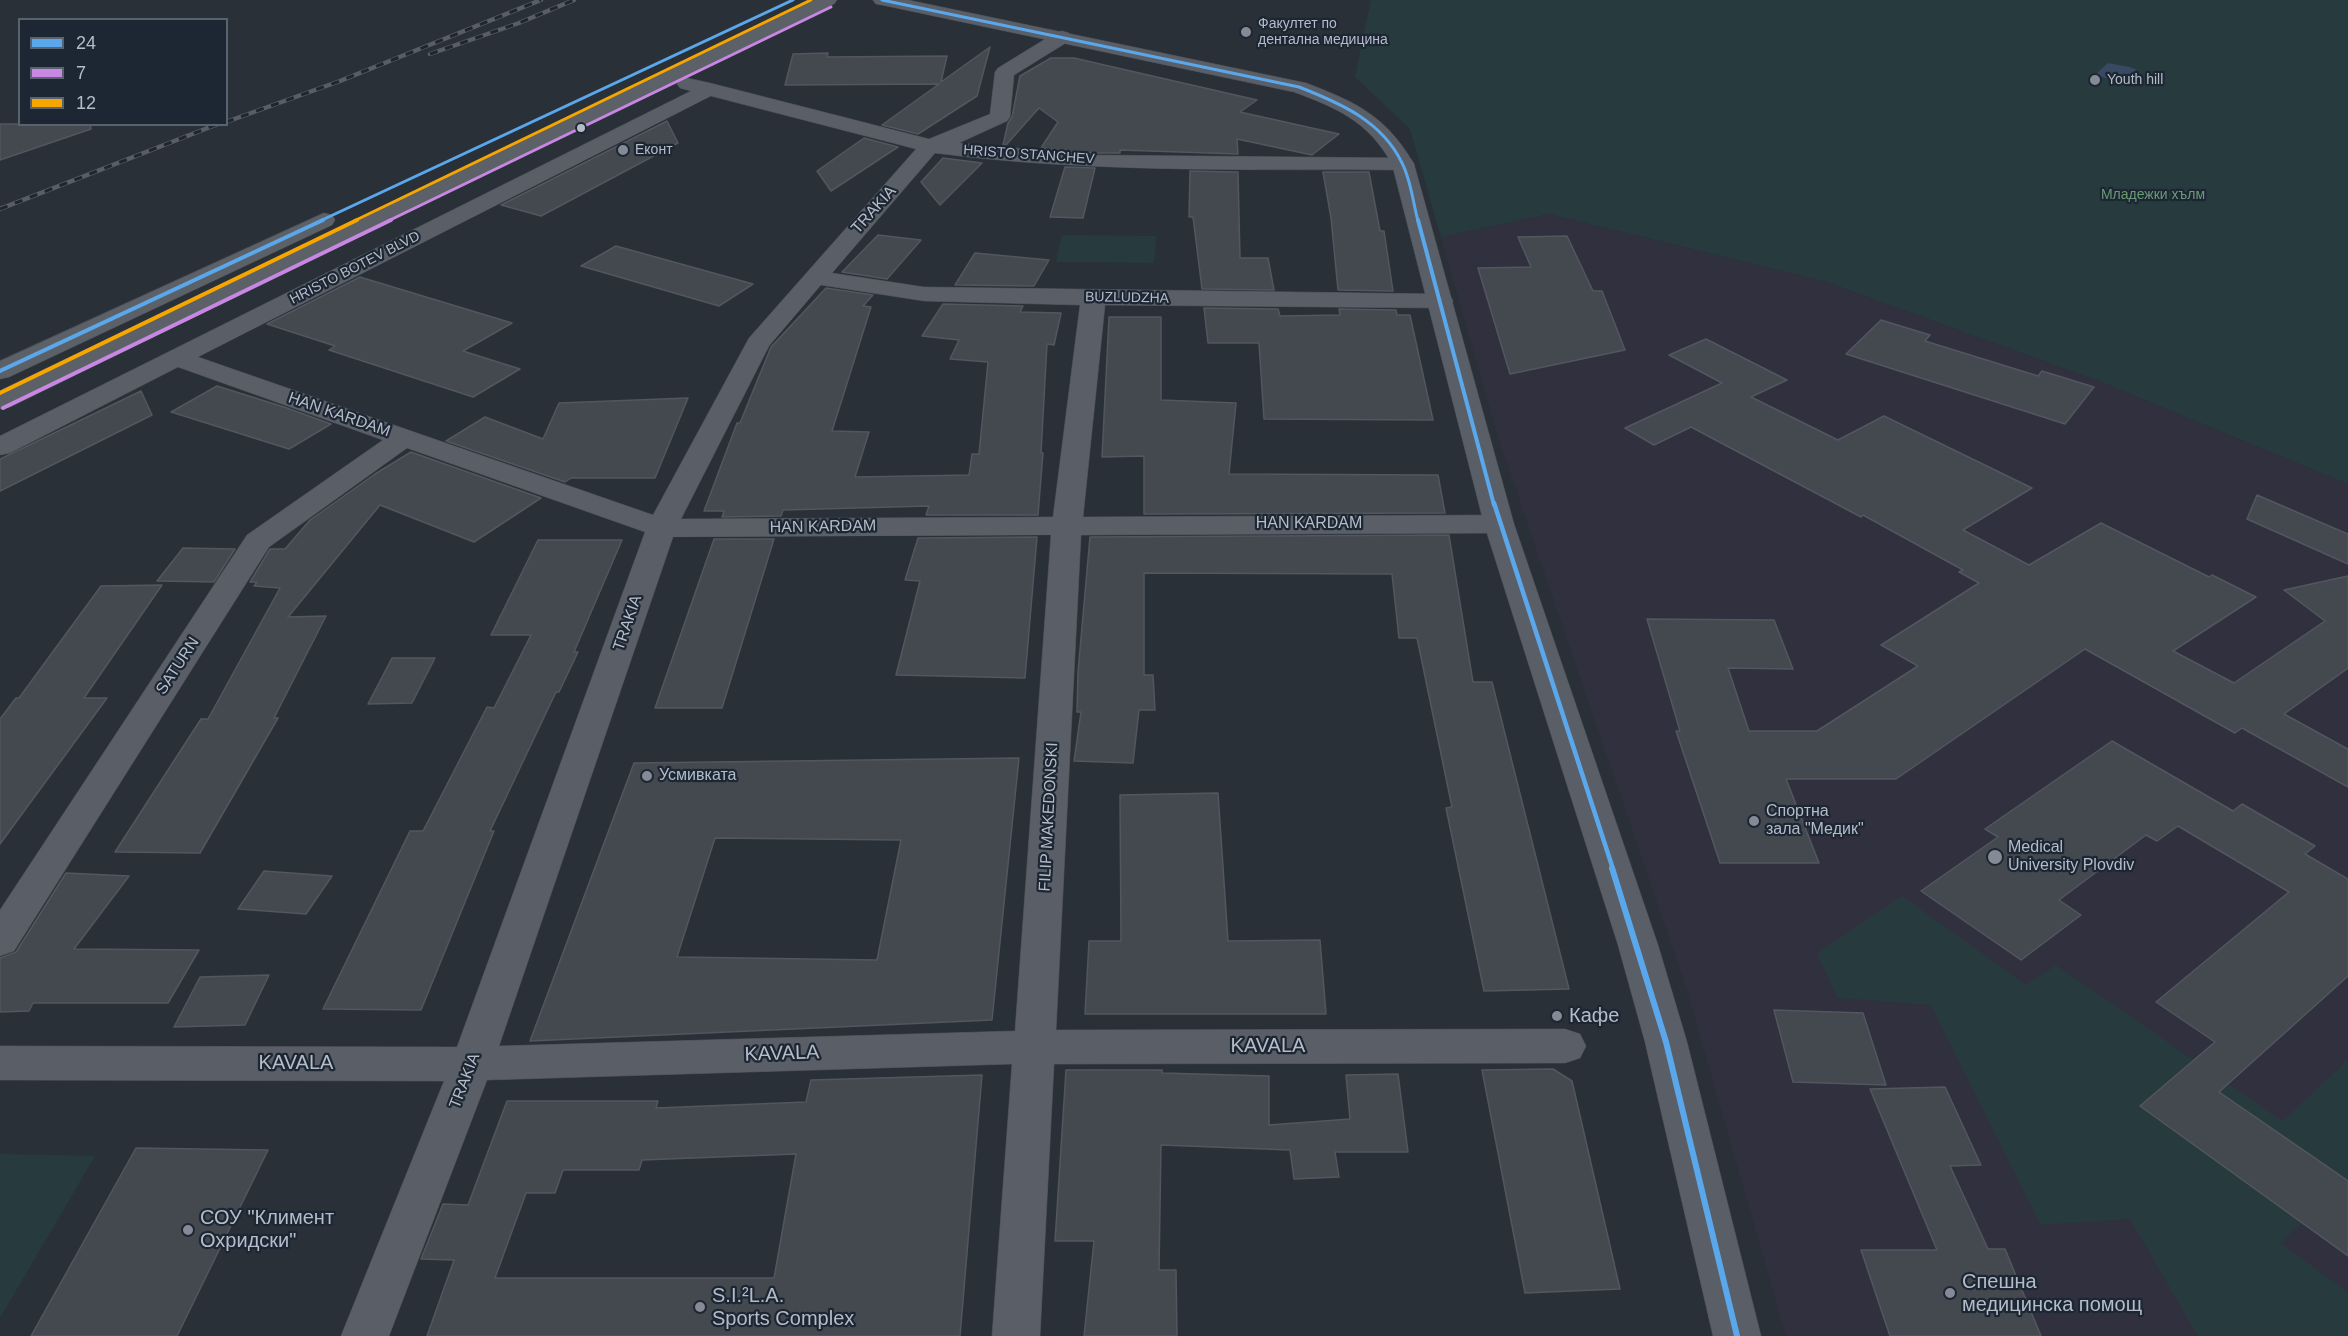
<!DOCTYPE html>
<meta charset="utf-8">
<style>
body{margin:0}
#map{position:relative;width:2348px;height:1336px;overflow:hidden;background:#2a3038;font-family:Helvetica,sans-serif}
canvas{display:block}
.legend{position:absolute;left:18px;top:18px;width:210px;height:108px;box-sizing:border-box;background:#1d2633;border:2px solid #59626f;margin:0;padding:8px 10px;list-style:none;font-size:18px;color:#b4bcc9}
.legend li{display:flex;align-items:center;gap:12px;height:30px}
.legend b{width:30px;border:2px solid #59626f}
</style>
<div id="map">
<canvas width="2348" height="1336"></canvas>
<ul class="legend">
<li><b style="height:8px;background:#5aa8eb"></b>24</li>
<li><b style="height:8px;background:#c787e3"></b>7</li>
<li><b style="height:8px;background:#f7a600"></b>12</li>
</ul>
</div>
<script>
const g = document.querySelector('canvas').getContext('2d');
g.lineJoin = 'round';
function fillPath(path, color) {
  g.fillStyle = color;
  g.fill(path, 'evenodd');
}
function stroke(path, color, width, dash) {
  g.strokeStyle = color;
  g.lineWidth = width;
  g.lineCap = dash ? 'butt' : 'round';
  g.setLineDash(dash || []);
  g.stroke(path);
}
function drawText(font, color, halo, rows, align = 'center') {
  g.font = font + ' Helvetica,sans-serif';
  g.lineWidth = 4.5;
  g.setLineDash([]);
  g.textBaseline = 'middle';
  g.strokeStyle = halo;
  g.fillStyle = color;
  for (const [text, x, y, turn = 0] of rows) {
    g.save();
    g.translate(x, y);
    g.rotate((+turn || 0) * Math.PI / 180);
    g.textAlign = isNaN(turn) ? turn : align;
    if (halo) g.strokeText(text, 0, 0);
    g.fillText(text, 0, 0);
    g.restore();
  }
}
const medical = new Path2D(`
 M 1549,214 L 1824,281 L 2099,381 L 2348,484 L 2348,1336 L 1786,1336 L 1687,990 L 1498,437 L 1441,237 Z`);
const green = new Path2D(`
 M 1371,0 L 2348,0 L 2348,484 L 2099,381 L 1824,281 L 1549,214 L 1441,237 L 1410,129 L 1355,77 Z
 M 1062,235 L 1156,236 L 1154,263 L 1056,262 Z
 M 1902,896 L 2026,985 L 2056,965 L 2282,1121 L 2348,1060 L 2348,1179 L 2280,1243 L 2348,1292 L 2348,1336 L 2198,1336 L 2130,1219 L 2041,1225 L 1931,1005 L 1837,998 L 1817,953 Z
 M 0,1154 L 95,1156 L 0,1318 Z`);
const water = new Path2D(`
 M 2108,63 L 2130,67 L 2137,70 L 2120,82 L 2095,75 Z`);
const building = new Path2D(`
 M 990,47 L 977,96 L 918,134 L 882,125 L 939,84 L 785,85 L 793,54 L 828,53 L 827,57 L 947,56 L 941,82 Z
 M 1051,58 L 1074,58 L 1257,100 L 1240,112 L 1339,134 L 1312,155 L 1237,139 L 1238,154 L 1120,150 L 1120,153 L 1093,153 L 1041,148 L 1058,122 L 1039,108 L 1006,145 L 1003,145 L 1008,123 L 1012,117 L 1020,76 Z
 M 667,121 L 678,143 L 541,216 L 501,205 Z
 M 0,124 L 90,124 L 91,129 L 0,160 Z
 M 864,138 L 898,147 L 831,191 L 817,171 Z
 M 943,158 L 982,163 L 940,205 L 921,182 Z
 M 1065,167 L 1095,168 L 1083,218 L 1050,217 Z
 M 1190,171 L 1238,172 L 1240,258 L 1268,258 L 1274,290 L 1202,289 L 1193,217 L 1189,217 Z
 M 1323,172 L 1369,172 L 1380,231 L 1384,231 L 1393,291 L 1338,290 L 1331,218 Z
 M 878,235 L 921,240 L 887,279 L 842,272 Z
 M 1567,236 L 1593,291 L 1602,291 L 1625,350 L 1510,374 L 1478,268 L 1531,267 L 1518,237 Z
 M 616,246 L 753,284 L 719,306 L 581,266 Z
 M 975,253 L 1049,260 L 1034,286 L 955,285 Z
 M 360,277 L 512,323 L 463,351 L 520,369 L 473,397 L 329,350 L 335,346 L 267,324 Z
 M 826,288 L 873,295 L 863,306 L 871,307 L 832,431 L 869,432 L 855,477 L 969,475 L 972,454 L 979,454 L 988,362 L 950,359 L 959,340 L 922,336 L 943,304 L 1023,306 L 1020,312 L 1061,313 L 1054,345 L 1047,344 L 1041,453 L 1043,453 L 1038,515 L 926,515 L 929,506 L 783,510 L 781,516 L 722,517 L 724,511 L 704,511 L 737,423 L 740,423 L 771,347 Z
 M 1204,308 L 1278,309 L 1280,316 L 1340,315 L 1339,309 L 1396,310 L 1397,315 L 1410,315 L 1433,420 L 1264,419 L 1259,343 L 1208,343 Z
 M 1109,317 L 1161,317 L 1161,400 L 1236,403 L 1229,474 L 1438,475 L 1445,513 L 1144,514 L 1144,456 L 1102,457 Z
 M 1881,320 L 1930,335 L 1925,341 L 2038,376 L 2042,371 L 2094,387 L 2065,424 L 1846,354 Z
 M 1706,339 L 1787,380 L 1751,397 L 1838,440 L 1884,416 L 2032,488 L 1963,530 L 2029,565 L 2101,523 L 2209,577 L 2212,575 L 2256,597 L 2173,651 L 2234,683 L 2325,621 L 2284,590 L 2348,576 L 2348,668 L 2284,714 L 2348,749 L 2348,787 L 2242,728 L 2235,733 L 2085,649 L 1896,779 L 1786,779 L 1819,863 L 1720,863 L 1676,731 L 1680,731 L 1647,619 L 1774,620 L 1793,669 L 1728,668 L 1749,731 L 1817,731 L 1918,666 L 1881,645 L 1979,583 L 1959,572 L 1963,570 L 1863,515 L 1861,517 L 1691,427 L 1654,445 L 1625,428 L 1722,383 L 1669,355 Z
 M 217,386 L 284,407 L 331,424 L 289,449 L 171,412 Z
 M 141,391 L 152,415 L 0,491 L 0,459 Z
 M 688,398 L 655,478 L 571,478 L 565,482 L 446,441 L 485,417 L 543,439 L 559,403 Z
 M 411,452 L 541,498 L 474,542 L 380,505 L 288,617 L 326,616 L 274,718 L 278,718 L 200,853 L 115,852 L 201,719 L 208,719 L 280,588 L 254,586 L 257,582 L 250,582 L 270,549 L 285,549 L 310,520 L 375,474 Z
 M 2257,495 L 2348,534 L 2348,564 L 2247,519 Z
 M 1449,535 L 1473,682 L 1492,682 L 1569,989 L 1484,991 L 1446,808 L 1452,807 L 1417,638 L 1399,638 L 1392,574 L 1144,573 L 1144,675 L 1153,675 L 1155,710 L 1139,710 L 1133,763 L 1074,761 L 1081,712 L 1077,712 L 1078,672 L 1090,537 Z
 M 1037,537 L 1025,678 L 896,675 L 920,581 L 905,580 L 918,538 Z
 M 714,539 L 774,539 L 722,708 L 655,708 Z
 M 538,540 L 622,540 L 574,652 L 578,652 L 559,692 L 556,692 L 490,831 L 494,831 L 421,1010 L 323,1009 L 410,831 L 423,831 L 487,707 L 494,708 L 531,635 L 491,635 Z
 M 183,548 L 235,549 L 214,582 L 157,581 Z
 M 162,585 L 84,698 L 107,698 L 0,844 L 0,719 L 16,698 L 19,698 L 101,586 Z
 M 392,658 L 435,658 L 412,703 L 368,704 Z
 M 2112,741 L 2233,811 L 2242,804 L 2315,846 L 2305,854 L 2348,879 L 2348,976 L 2219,1092 L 2348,1181 L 2348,1256 L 2140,1106 L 2215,1042 L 2156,1002 L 2289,892 L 2178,826 L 2157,841 L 2146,835 L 2059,900 L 2081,915 L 2021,960 L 1921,891 L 1998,837 L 1985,829 Z
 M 1019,758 L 992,1020 L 530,1041 L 634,763 ZM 715,838 L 901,840 L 877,960 L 677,957 Z
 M 1218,793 L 1228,941 L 1320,940 L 1326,1014 L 1085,1014 L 1089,941 L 1121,941 L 1120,795 Z
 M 264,871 L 332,876 L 306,914 L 238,909 Z
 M 66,873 L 129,876 L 74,949 L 199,950 L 168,1003 L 33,1003 L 29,1011 L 0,1012 L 0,958 L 16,952 Z
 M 269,975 L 245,1025 L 174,1027 L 200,977 Z
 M 1774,1010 L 1863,1013 L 1886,1085 L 1793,1082 Z
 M 1553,1069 L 1572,1081 L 1620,1289 L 1525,1293 L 1482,1070 Z
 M 1066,1070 L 1162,1070 L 1162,1073 L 1269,1076 L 1269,1125 L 1350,1119 L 1346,1075 L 1398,1074 L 1408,1152 L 1335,1152 L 1339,1177 L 1294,1179 L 1290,1150 L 1161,1145 L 1159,1270 L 1176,1270 L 1177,1336 L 1084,1336 L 1094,1241 L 1055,1241 Z
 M 982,1075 L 960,1336 L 427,1336 L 454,1260 L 421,1259 L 443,1204 L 468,1205 L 507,1101 L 658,1101 L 656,1108 L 806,1102 L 811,1080 ZM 796,1154 L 774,1278 L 495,1278 L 526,1193 L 555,1193 L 563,1170 L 639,1170 L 642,1160 Z
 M 1945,1087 L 1981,1165 L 1950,1166 L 1988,1249 L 2005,1249 L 2041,1336 L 1890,1336 L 1861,1250 L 1937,1250 L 1870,1089 Z
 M 136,1148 L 268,1150 L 177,1336 L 31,1336 Z`);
const minor = new Path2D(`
 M 1062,31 L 1069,33 L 1071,37 L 1069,41 L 1014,75 L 1010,117 L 1007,121 L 959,143 L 1093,155 L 1403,158 L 1411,159 L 1414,164 L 1411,169 L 1403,170 C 1247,169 1090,173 935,153 L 832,273 L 924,287 L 1441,294 L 1450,296 L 1453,301 L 1450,306 L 1441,308 L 1105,305 L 1083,517 L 1499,515 L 1510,518 L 1514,524 L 1510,530 L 1499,533 L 1081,535 L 1056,1030 L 1565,1029 L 1580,1034 L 1586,1046 L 1580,1058 L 1565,1063 L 1054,1064 L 1040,1336 L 992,1336 L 1012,1064 L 487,1080 L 389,1336 L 341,1336 L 444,1081 L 0,1080 L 0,1046 L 457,1047 L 645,532 L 407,448 L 269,547 L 14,951 L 0,956 L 0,910 L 247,535 L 383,440 L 178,367 L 10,453 L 0,455 L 0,436 L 691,91 L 680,88 L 677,84 L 680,80 L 687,78 L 710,83 L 929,139 L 990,114 L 995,72 L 998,68 L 1055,33 ZM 711,96 L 916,149 L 749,338 L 653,515 L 198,357 ZM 821,285 L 924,301 L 1080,305 L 1053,517 L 681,519 L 769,346 ZM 1051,535 L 1015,1031 L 499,1046 L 673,537 Z`);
const tertiary = new Path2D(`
 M 873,0 L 908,0 L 1306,83 C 1356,102 1386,116 1414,164 L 1514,524 L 1658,945 L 1687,1042 L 1761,1336 L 1713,1336 L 1645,1042 L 1618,945 L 1484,524 L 1392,164 C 1368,121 1337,108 1294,92 L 882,5 L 876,4 Z`);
const primary = new Path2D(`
 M 814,0 L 837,0 L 834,4 L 10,407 L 0,409 L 0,391 Z
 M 324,213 L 332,215 L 335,220 L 332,225 L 9,377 L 0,379 L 0,361 Z`);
const rail = new Path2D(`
 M 430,54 L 519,23 L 574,0
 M 226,122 L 340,81 L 541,0
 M 0,209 L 218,124`);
const bus1Far3 = new Path2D(`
 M 882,0 L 1299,87 C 1340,103 1382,121 1402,163 C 1411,180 1413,203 1418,221
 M 320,221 L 793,0`);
const bus1Far2 = new Path2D(`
 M 1418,220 L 1494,505
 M 0,371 L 323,220`);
const bus1Far1 = new Path2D(`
 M 1494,503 L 1613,869`);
const bus1 = new Path2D(`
 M 1612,868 L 1666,1042 L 1737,1336`);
const bus2Far1 = new Path2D(`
 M 388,221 L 831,7`);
const bus2 = new Path2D(`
 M 3,408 L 391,220`);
const bus3Far1 = new Path2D(`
 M 354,221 L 811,0`);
const bus3 = new Path2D(`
 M 0,393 L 357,220`);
const markers = [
 [1246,32,6,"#848b96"],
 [2095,80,6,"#848b96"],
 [581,128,5,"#b4bcc9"],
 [623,150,6,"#848b96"],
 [647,776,6,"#848b96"],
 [1754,821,6,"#848b96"],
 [1995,857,8,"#848b96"],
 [1557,1016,6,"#848b96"],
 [188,1230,6,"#848b96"],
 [1950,1293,6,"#848b96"],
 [700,1307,6,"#848b96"]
];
const farPoinames = [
 ["Факултет по",1258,24],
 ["дентална медицина",1258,40],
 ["Youth hill",2107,80],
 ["Еконт",635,150]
];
const farStreetnames = [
 ["HRISTO STANCHEV",1029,155,4],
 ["HRISTO BOTEV BLVD",355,268,-27],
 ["BUZLUDZHA",1127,298,1]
];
const farParknames = [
 ["Младежки хълм",2153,195]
];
const streetNames = [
 ["TRAKIA",874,210,-48],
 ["HAN KARDAM",339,415,19],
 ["HAN KARDAM",1309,524],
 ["HAN KARDAM",823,527,-1],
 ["TRAKIA",628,623,-71],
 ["SATURN",178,666,-57],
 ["FILIP MAKEDONSKI",1049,817,-87],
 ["TRAKIA",465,1081,-69]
];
const poiNames = [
 ["Усмивката",659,776],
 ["Спортна",1766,812],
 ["зала \"Медик\"",1766,830],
 ["Medical",2008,848],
 ["University Plovdiv",2008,866]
];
const nearPoinames = [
 ["Кафе",1569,1016],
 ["СОУ \"Климент",200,1218],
 ["Охридски\"",200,1241],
 ["Спешна",1962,1282],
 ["медицинска помощ",1962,1305],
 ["S.I.²L.A.",712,1296],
 ["Sports Complex",712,1319]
];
const nearStreetnames = [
 ["KAVALA",1268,1046],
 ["KAVALA",782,1054,-2],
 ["KAVALA",296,1063]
];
fillPath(medical, '#31303e');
fillPath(green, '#273a3e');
fillPath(water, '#384963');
fillPath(building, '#444950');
stroke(building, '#52575f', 1.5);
stroke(minor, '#484c53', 1);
stroke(tertiary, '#484c53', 1);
stroke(primary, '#484c55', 1);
fillPath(minor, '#5a5e66');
fillPath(tertiary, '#5a5e66');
fillPath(primary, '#5c6168');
stroke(rail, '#595d64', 4.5);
stroke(rail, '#1d2633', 3, [8]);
stroke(bus1Far3, '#5aa8eb', 3);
stroke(bus1Far2, '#5aa8eb', 4);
stroke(bus1Far1, '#5aa8eb', 4.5);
stroke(bus1, '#5aa8eb', 6);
stroke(bus2Far1, '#c787e3', 3);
stroke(bus2, '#c787e3', 4);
stroke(bus3Far1, '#f7a600', 3);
stroke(bus3, '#f7a600', 4);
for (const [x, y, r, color] of markers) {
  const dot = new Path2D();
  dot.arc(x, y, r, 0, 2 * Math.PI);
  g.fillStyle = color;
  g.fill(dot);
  stroke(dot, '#1d2633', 2);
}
drawText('14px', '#b4bcc9', '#1d2633', farPoinames, 'left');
drawText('14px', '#b4bcc9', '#1d2633', farStreetnames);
drawText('14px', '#6b9a76', '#1d2633', farParknames);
drawText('16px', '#b4bcc9', '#1d2633', streetNames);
drawText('16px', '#b4bcc9', '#1d2633', poiNames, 'left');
drawText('20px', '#b4bcc9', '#1d2633', nearPoinames, 'left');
drawText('20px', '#b4bcc9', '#1d2633', nearStreetnames);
</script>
